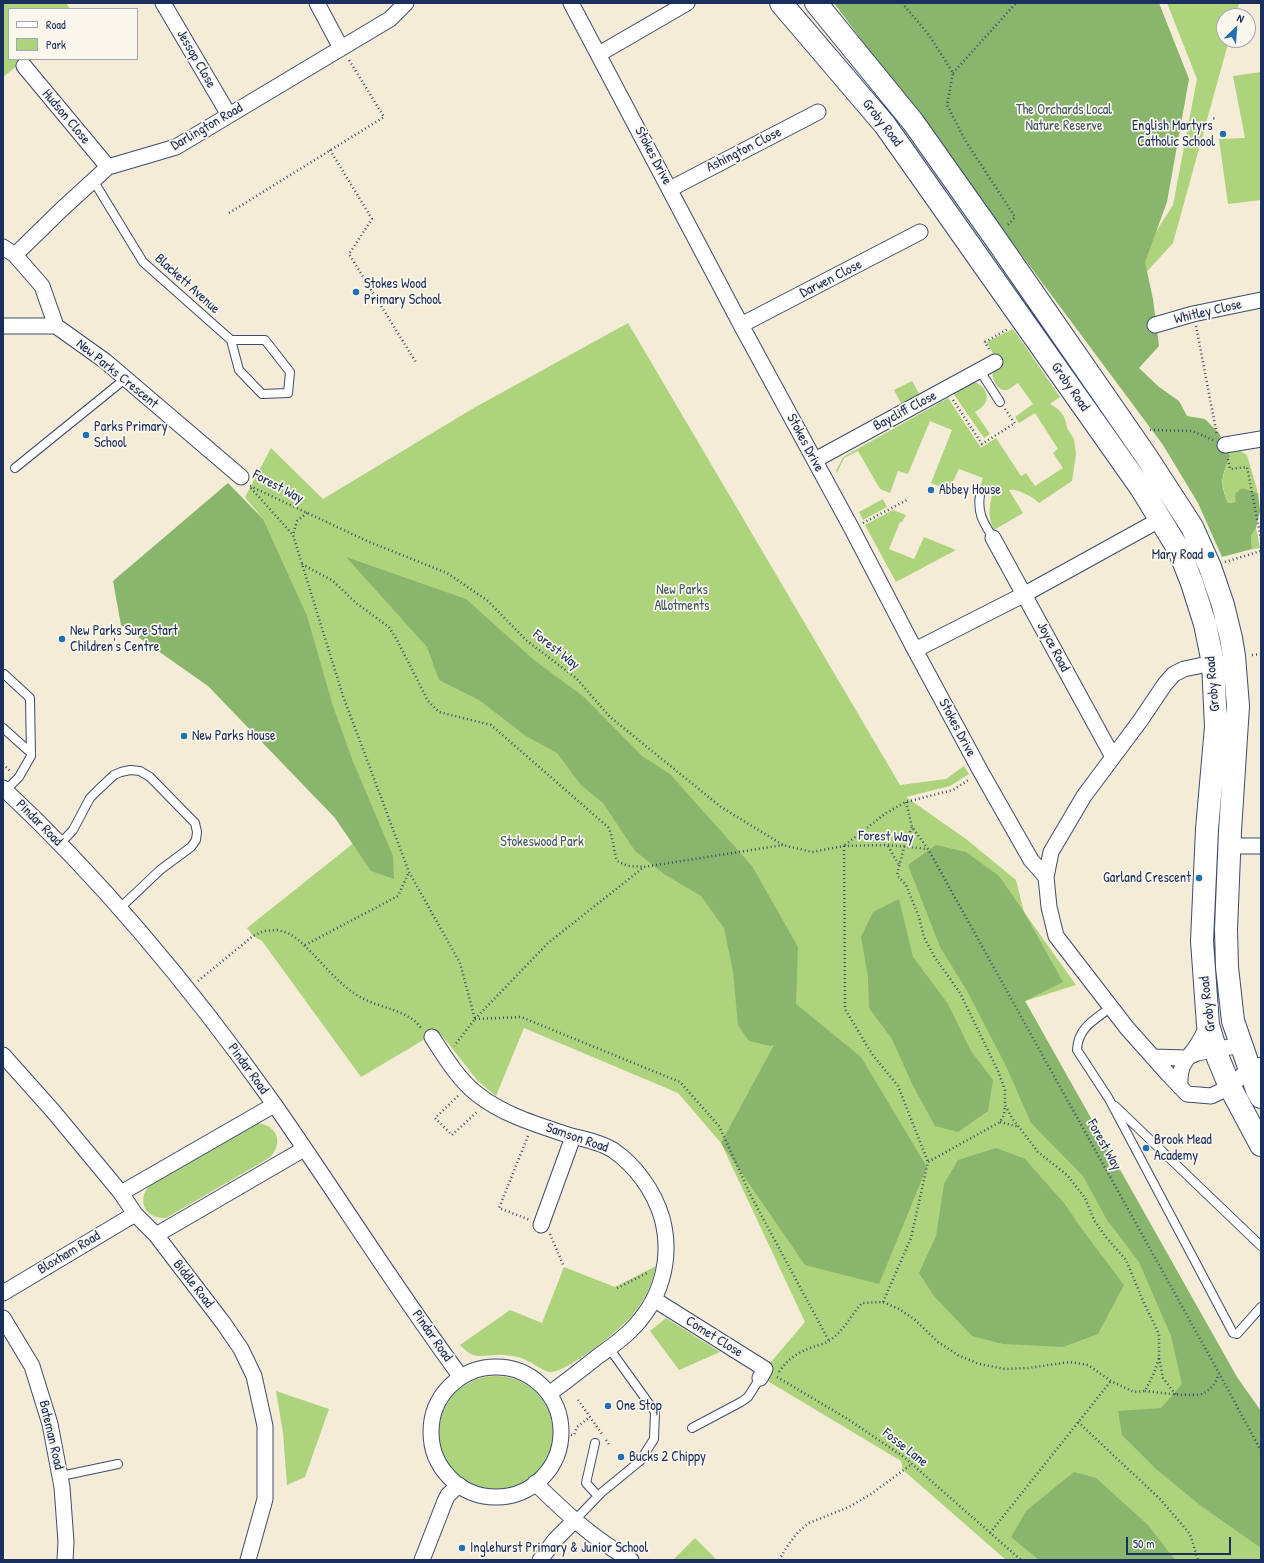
<!DOCTYPE html>
<style>
body{margin:0}
#map{position:relative;width:1264px;height:1563px;overflow:hidden;background:#f4ecd6;font-family:"Patrick Hand",sans-serif}
canvas{display:block}
.frame{position:absolute;inset:0;border:4px solid #1b2f5e;pointer-events:none}
.legend{position:absolute;left:8px;top:8px;width:130px;height:52px;box-sizing:border-box;background:#fbf7ec;border:1px solid #a1a7b3;margin:0;padding:5px 7px;list-style:none;font-size:12px;color:#1b2f5e}
.legend li{display:flex;align-items:center;gap:8px;height:20px}
.legend b{width:20px;border:1px solid #a1a7b3}
.north{position:absolute;left:1216px;top:8px;width:40px;height:40px;box-sizing:border-box;background:#fbf7ec;border:1px solid #a1a7b3;border-radius:50%;rotate:25deg;font-size:11px;font-weight:700;line-height:16px;text-align:center;color:#1b2f5e}
.north::after{content:'';display:block;margin:auto;width:14px;height:18px;background:#1f6fb2;clip-path:polygon(50% 0,100% 100%,50% 72%,0 100%)}
.scale{position:absolute;left:1126px;top:1537px;width:105px;height:18px;box-sizing:border-box;border:2px solid #1b2f5e;border-top:0;padding-left:5px;font-size:12px;line-height:14px;white-space:nowrap;color:#1b2f5e;-webkit-text-stroke:3px #fbf7ec;paint-order:stroke}
</style>
<div id="map">
<canvas width="1264" height="1563"></canvas>
<div class="frame"></div>
<ul class="legend">
<li><b style="height:5px;background:#fff"></b>Road</li>
<li><b style="height:11px;background:#add37d"></b>Park</li>
</ul>
<div class="north">N</div>
<div class="scale">50 m</div>
</div>
<script>
const g = document.querySelector('canvas').getContext('2d');
g.lineJoin = 'round';
function fillPath(path, color) {
  g.fillStyle = color;
  g.fill(path, 'evenodd');
}
function stroke(path, color, width, dash) {
  g.strokeStyle = color;
  g.lineWidth = width;
  g.lineCap = dash ? 'butt' : 'round';
  g.setLineDash(dash || []);
  g.stroke(path);
}
function drawText(font, color, halo, rows, align = 'center') {
  g.font = font + ' "Patrick Hand",sans-serif';
  g.lineWidth = 3.5;
  g.setLineDash([]);
  g.textBaseline = 'middle';
  g.strokeStyle = halo;
  g.fillStyle = color;
  for (const [text, x, y, turn = 0] of rows) {
    g.save();
    g.translate(x, y);
    g.rotate((+turn || 0) * Math.PI / 180);
    g.textAlign = isNaN(turn) ? turn : align;
    if (halo) g.strokeText(text, 0, 0);
    g.fillText(text, 0, 0);
    g.restore();
  }
}
const green = new Path2D(`
 M 3,3 L 66,3 L 70,9 L 9,9 L 9,59 L 26,59 L 3,77 Z
 M 1167,3 L 1239,3 L 1236,16 L 1224,16 L 1224,40 L 1229,40 L 1173,243 L 1091,333 L 1173,205 L 1197,79 Z
 M 1261,72 L 1261,200 L 1228,204 L 1219,139 L 1245,138 L 1233,76 Z
 M 628,323 L 900,785 L 946,779 L 964,766 L 969,774 L 950,786 L 906,797 L 966,839 L 1016,880 L 1024,912 L 1076,985 L 1025,1001 L 1261,1428 L 1261,1560 L 1006,1560 L 903,1470 L 901,1461 L 761,1377 L 765,1369 L 805,1322 L 721,1143 L 678,1093 L 524,1028 L 496,1096 L 477,1080 L 440,1033 L 425,1039 L 361,1077 L 262,941 L 253,936 L 247,928 L 355,842 L 263,519 L 245,497 L 271,448 L 323,499 L 472,409 Z
 M 1013,329 L 1060,397 L 1050,404 L 1058,409 L 1063,415 L 1066,422 L 1067,428 L 1074,439 L 1076,454 L 1072,481 L 1039,503 C 1034,497 1016,488 1009,490 L 1023,513 L 994,530 C 988,518 989,508 992,495 L 979,489 L 983,478 L 959,469 L 949,490 L 931,483 L 952,430 L 930,421 L 908,474 L 898,471 L 890,493 L 880,489 L 858,451 L 844,458 L 837,473 L 836,471 L 843,457 L 948,398 L 981,448 L 996,438 L 1021,476 L 1026,473 L 1035,486 L 1063,468 L 1053,453 L 1058,449 L 1035,413 L 1019,423 L 1015,417 L 1033,404 L 1018,383 C 1014,385 1009,391 1004,390 C 998,390 991,378 993,373 C 994,370 997,368 999,365 L 987,342 Z
 M 912,381 L 921,397 L 903,407 L 894,390 Z
 M 974,382 C 984,385 992,397 983,406 C 981,408 978,410 975,412 L 990,434 L 984,438 L 953,393 Z
 M 1235,448 L 1247,455 L 1258,493 L 1242,488 L 1236,502 L 1228,503 C 1220,482 1222,477 1230,456 L 1228,450 Z
 M 883,499 L 887,507 L 863,520 L 859,512 Z
 M 893,510 L 906,515 L 902,522 L 900,522 L 889,549 L 914,559 L 924,537 L 956,550 L 896,582 L 865,525 Z
 M 1256,528 L 1260,548 L 1252,549 L 1251,536 Z
 M 257,1123 C 278,1125 284,1144 269,1158 L 166,1218 C 146,1219 136,1202 149,1186 L 251,1125 Z
 M 656,1266 C 652,1284 645,1299 634,1313 C 624,1327 567,1373 550,1372 C 542,1371 535,1364 528,1361 C 521,1357 513,1356 505,1355 C 485,1353 476,1363 460,1345 L 510,1310 L 542,1323 L 564,1267 L 615,1287 Z
 M 666,1318 L 720,1352 L 679,1370 L 650,1331 Z
 M439 1433a57 57 0 1 1 114 0a57 57 0 1 1-114 0Z
 M 276,1391 L 329,1409 L 305,1477 L 287,1485 L 283,1433 Z
 M 695,1538 L 717,1560 L 673,1560 Z`);
const forest = new Path2D(`
 M 834,3 L 1159,3 L 1189,79 L 1167,202 L 1145,262 L 1153,299 L 1159,346 L 1139,368 L 1159,387 L 1179,401 L 1187,416 L 1205,419 L 1219,433 L 1230,456 C 1222,476 1219,482 1228,503 L 1236,502 L 1235,494 L 1242,488 L 1258,493 L 1260,511 L 1256,528 L 1251,536 L 1252,549 L 1222,557 L 1198,503 L 1163,445 Z
 M 228,483 L 263,519 L 307,616 L 332,703 L 352,759 L 393,856 L 394,879 L 371,871 L 335,818 L 208,686 L 121,625 L 113,581 Z
 M 346,557 L 466,599 L 534,660 L 584,697 L 642,756 L 670,774 L 752,866 L 798,947 L 796,1004 L 861,1057 L 927,1167 L 879,1284 L 805,1265 L 721,1143 L 774,1045 L 770,1046 L 749,1041 L 738,1025 L 733,971 L 724,928 L 701,896 L 664,874 L 635,851 L 603,803 L 581,785 L 557,753 L 526,736 L 479,700 L 439,680 L 427,647 Z
 M 936,845 L 966,852 L 999,876 L 1024,912 L 1063,982 L 1025,1001 L 1237,1377 L 1261,1411 L 1261,1548 L 1201,1506 L 1156,1469 L 1122,1435 L 1118,1411 L 1161,1408 L 1182,1384 L 1171,1336 L 1139,1262 L 1107,1220 L 1083,1176 L 1031,1123 L 1006,1066 L 967,991 L 940,947 L 908,865 Z
 M 899,899 L 913,957 L 948,1004 L 971,1051 L 993,1080 L 988,1111 L 958,1132 L 935,1126 L 913,1086 L 892,1039 L 869,1008 L 868,977 L 861,937 L 873,912 Z
 M 996,1148 L 1025,1159 L 1064,1203 L 1084,1232 L 1124,1285 L 1098,1334 L 1063,1347 L 1003,1344 L 972,1336 L 934,1296 L 919,1273 L 936,1236 L 944,1184 L 958,1160 Z
 M 1074,1472 L 1096,1478 L 1148,1525 L 1175,1560 L 1039,1560 L 1011,1537 L 1027,1510 Z`);
const path = new Path2D(`
 M 902,3 L 929,35 L 953,73 L 947,105 L 965,140 L 1015,217 L 1008,225
 M 953,73 L 1016,3
 M 330,150 L 372,219 L 349,254 L 417,364
 M 229,213 L 384,117 L 349,60
 M 1196,326 L 1217,435
 M 989,349 L 985,342 L 1008,329
 M 953,400 L 982,444 L 1015,423
 M 1005,409 L 1016,425
 M 1150,430 L 1192,431 L 1213,440
 M 1228,459 L 1230,469 L 1247,467 L 1261,539
 M 250,486 L 367,541 L 447,573 L 488,601 L 527,641 L 576,678 L 610,717 L 721,807 L 783,845 L 812,852 L 844,846 L 888,845 L 928,849
 M 251,488 L 293,535
 M 307,513 L 297,521 L 293,535 L 343,696 L 409,872 L 460,963 L 475,1019 L 454,1046
 M 863,523 L 907,500
 M 1225,562 L 1261,551
 M 302,564 L 333,581 L 356,603 L 389,627 L 397,640 L 428,701 L 439,712 L 491,725 L 608,827 C 614,839 613,849 617,861 L 628,866 L 644,867
 M 1252,655 L 1261,654
 M 3,764 L 11,772
 M 906,802 L 912,827 L 928,849 L 1219,1373 L 1261,1451
 M 845,845 L 886,813 L 906,802 L 953,790 L 970,779
 M 844,846 L 845,1009 L 872,1054 L 898,1086 L 928,1162
 M 888,846 L 899,865
 M 305,945 L 398,896 L 409,872
 M 198,981 L 253,936 L 264,931 L 277,930 L 288,933 L 296,938 C 318,956 337,985 362,998 C 382,1009 407,1009 422,1029
 M 475,1019 L 521,1017 L 680,1082 L 719,1126 L 751,1196 L 829,1341
 M 475,1019 L 548,943 L 644,867 L 783,845
 M 458,1096 L 435,1118 L 452,1135 L 478,1111
 M 1000,1122 L 1019,1127
 M 528,1136 L 499,1208 L 530,1220
 M 550,1234 L 564,1267
 M 617,1288 L 649,1272
 M 883,1302 L 911,1238 L 928,1162 L 1000,1122 L 1004,1115 L 1005,1106
 M 1159,1358 L 1163,1378 L 1176,1395
 M 779,1372 C 788,1359 798,1352 813,1347 C 818,1345 825,1344 830,1340 C 844,1331 851,1315 862,1303 L 883,1302 L 899,1309 L 914,1319 L 938,1342 L 958,1355 L 979,1364 L 1005,1369 L 1028,1368 L 1070,1362 L 1088,1365 L 1111,1381 L 1134,1392 L 1145,1391 L 1154,1373 L 1159,1358 L 1159,1334 L 1144,1303 L 1126,1260 L 1105,1236 L 1094,1220 L 1085,1198 L 1067,1175 L 1038,1152 L 1012,1118 L 1005,1105 L 1005,1090 L 998,1071 L 960,993 L 934,956 L 924,937 L 919,917 L 906,885 L 897,875 L 904,847 L 912,827
 M 777,1377 L 846,1418 L 904,1457 L 1021,1560
 M 1145,1391 C 1156,1392 1196,1398 1204,1393 C 1212,1389 1216,1382 1219,1374
 M 578,1400 L 602,1434
 M 1078,1422 L 1160,1499 L 1190,1534 L 1198,1560
 M 571,1435 L 574,1435 L 577,1427 L 590,1417
 M 606,1440 L 610,1446
 M 990,1533 L 1111,1381
 M 779,1560 L 788,1545 L 799,1531 L 809,1523 L 849,1507 L 871,1494 L 912,1464`);
const service = new Path2D(`
 M 93,180 L 143,262 L 231,340 L 239,370 L 262,394 L 288,393 L 290,372 L 265,340 L 231,340
 M 980,371 L 1000,402
 M 15,468 L 125,379
 M 980,495 C 977,514 984,523 993,538
 M 3,675 L 4,674 L 30,698 L 31,756 L 19,777 L 6,790
 M 3,728 L 31,753
 M 60,844 L 73,830 L 90,798 L 98,790 L 114,775 L 121,772 L 130,770 L 140,771 L 150,777 L 195,823 L 197,832 L 196,840 L 191,847 L 160,870 L 120,908
 M 1111,1007 C 1095,1020 1078,1027 1077,1050 L 1109,1099 L 1233,1333 L 1237,1334 L 1261,1307
 M 1115,1106 L 1261,1246
 M 692,1428 L 741,1402 L 748,1397 L 760,1378
 M 595,1443 L 586,1483 L 598,1496
 M 61,1476 L 118,1464
 M 574,1521 L 601,1493 L 640,1461 L 654,1439 L 655,1412 L 609,1348`);
const minor = new Path2D(`
 M 163,3 L 229,115
 M 317,3 L 341,48
 M 571,3 L 741,325 L 852,529 L 915,650 L 981,772 L 1031,860 L 1046,877
 M 599,54 L 687,3
 M 24,66 L 108,167
 M 670,189 L 818,112
 M 3,247 L 15,255 L 42,286 L 56,326 L 105,361 L 241,477
 M 15,255 L 61,210 L 108,167 L 176,147 L 390,19 L 406,3
 M 741,325 L 920,232
 M 1155,325 L 1193,314 L 1261,300
 M 3,326 L 56,326
 M 1225,445 L 1261,439
 M 815,460 L 995,362
 M 993,538 L 1113,757
 M 915,650 L 1025,594 L 1161,519
 M 1213,663 L 1184,669 L 1174,674 L 1165,684 L 1140,721 L 1084,796 L 1051,852 L 1046,877 L 1049,907 L 1056,936 L 1127,1028 L 1168,1074 L 1187,1094 L 1211,1096 L 1230,1087 L 1249,1069 L 1261,1065
 M 3,788 C 105,883 193,990 274,1104 C 337,1194 395,1288 461,1377
 M 1230,846 L 1261,846
 M 432,1037 C 445,1057 458,1079 477,1094 C 502,1114 535,1124 565,1134 C 581,1139 599,1141 613,1150 C 636,1166 654,1191 662,1218 C 673,1259 661,1301 630,1331 C 620,1341 608,1349 597,1357 C 581,1370 565,1382 549,1394
 M 3,1055 L 53,1111 L 121,1193 L 135,1214 L 156,1235 L 224,1324 L 241,1349 L 254,1376 L 265,1426 L 265,1499 L 248,1560
 M 1153,1057 L 1186,1058 L 1197,1053 L 1241,1045
 M 1180,1087 C 1179,1061 1187,1062 1199,1042 C 1203,1036 1205,1030 1208,1025
 M 121,1193 L 274,1105
 M 541,1225 L 573,1137
 M 156,1235 L 304,1149
 M 3,1293 L 135,1214
 M 655,1300 L 765,1369 L 760,1378
 M 3,1318 L 32,1366 L 50,1424 L 62,1487 L 66,1542 L 65,1560
 M431 1432a65 65 0 1 1 130 0a65 65 0 1 1-130 0Z
 M 535,1483 C 567,1514 592,1538 631,1560
 M 422,1560 L 445,1501 L 448,1495 L 459,1485
 M 540,1560 L 555,1540 L 574,1521`);
const primary = new Path2D(`
 M 781,3 L 885,125 L 1141,488 L 1179,550 L 1192,583 L 1205,624 L 1213,663 L 1216,727 L 1207,829 L 1202,941 L 1208,1025 L 1218,1058 L 1230,1087 L 1261,1145
 M 816,3 L 913,122 L 995,238 L 1146,456 L 1192,527 L 1210,567 L 1223,605 L 1231,638 L 1234,656 L 1238,706 L 1230,831 L 1226,929 L 1227,967 L 1233,1021 L 1257,1090 L 1261,1097`);
const markers = [
 [1223,134,4,"#1f6fb2"],
 [356,292,4,"#1f6fb2"],
 [86,435,4,"#1f6fb2"],
 [931,490,4,"#1f6fb2"],
 [1211,555,4,"#1f6fb2"],
 [62,639,4,"#1f6fb2"],
 [184,736,4,"#1f6fb2"],
 [1199,878,4,"#1f6fb2"],
 [1146,1148,4,"#1f6fb2"],
 [608,1406,4,"#1f6fb2"],
 [621,1457,4,"#1f6fb2"],
 [462,1548,4,"#1f6fb2"]
];
const streetNames = [
 ["Jessop Close",196,59,60],
 ["Hudson Close",66,117,50],
 ["Groby Road",882,123,52],
 ["Darlington Road",207,127,-30],
 ["Ashington Close",744,150,-27],
 ["Stokes Drive",653,156,62],
 ["Darwen Close",831,279,-27],
 ["Blackett Avenue",187,284,42],
 ["Whitley Close",1208,312,-13],
 ["New Parks Crescent",117,374,39],
 ["Groby Road",1070,387,55],
 ["Baycliff Close",905,411,-28],
 ["Stokes Drive",805,443,62],
 ["Forest Way",278,487,28],
 ["Joyce Road",1053,647,62],
 ["Forest Way",556,650,38],
 ["Groby Road",1213,684,-95],
 ["Stokes Drive",957,728,62],
 ["Pindar Road",39,823,45],
 ["Forest Way",886,837,2],
 ["Groby Road",1208,1004,-97],
 ["Pindar Road",248,1069,54],
 ["Samson Road",577,1138,19],
 ["Forest Way",1104,1145,61],
 ["Bloxham Road",69,1253,-31],
 ["Biddle Road",193,1284,52],
 ["Pindar Road",432,1336,55],
 ["Comet Close",714,1337,32],
 ["Bateman Road",51,1435,77],
 ["Fosse Lane",905,1448,38]
];
const parkNames = [
 ["The Orchards Local",1064,110],
 ["Nature Reserve",1064,126],
 ["New Parks",682,590],
 ["Allotments",682,606],
 ["Stokeswood Park",542,842]
];
const poiNames = [
 ["English Martyrs'",1215,126,"right"],
 ["Catholic School",1215,142,"right"],
 ["Stokes Wood",364,284],
 ["Primary School",364,300],
 ["Parks Primary",94,427],
 ["School",94,443],
 ["Abbey House",939,490],
 ["Mary Road",1203,555,"right"],
 ["New Parks Sure Start",70,631],
 ["Children's Centre",70,647],
 ["New Parks House",192,736],
 ["Garland Crescent",1191,878,"right"],
 ["Brook Mead",1154,1140],
 ["Academy",1154,1156],
 ["One Stop",616,1406],
 ["Bucks 2 Chippy",629,1457],
 ["Inglehurst Primary & Junior School",470,1548]
];
fillPath(green, '#add37d');
fillPath(forest, '#8ab56c');
stroke(service, '#3c4b70', 10);
stroke(minor, '#3c4b70', 17);
stroke(primary, '#3c4b70', 24);
stroke(path, '#3c4b70', 2.5, [1, 3]);
stroke(service, '#fff', 8);
stroke(minor, '#fff', 15);
stroke(primary, '#fff', 22);
for (const [x, y, r, color] of markers) {
  const dot = new Path2D();
  dot.arc(x, y, r, 0, 2 * Math.PI);
  g.fillStyle = color;
  g.fill(dot);
  stroke(dot, '#fbf7ec', 1.5);
}
drawText('14px', '#1b2f5e', '#fbf7ec', streetNames);
drawText('14px', '#405866', '#fbf7ec', parkNames);
drawText('14px', '#1b2f5e', '#fbf7ec', poiNames, 'left');
</script>
